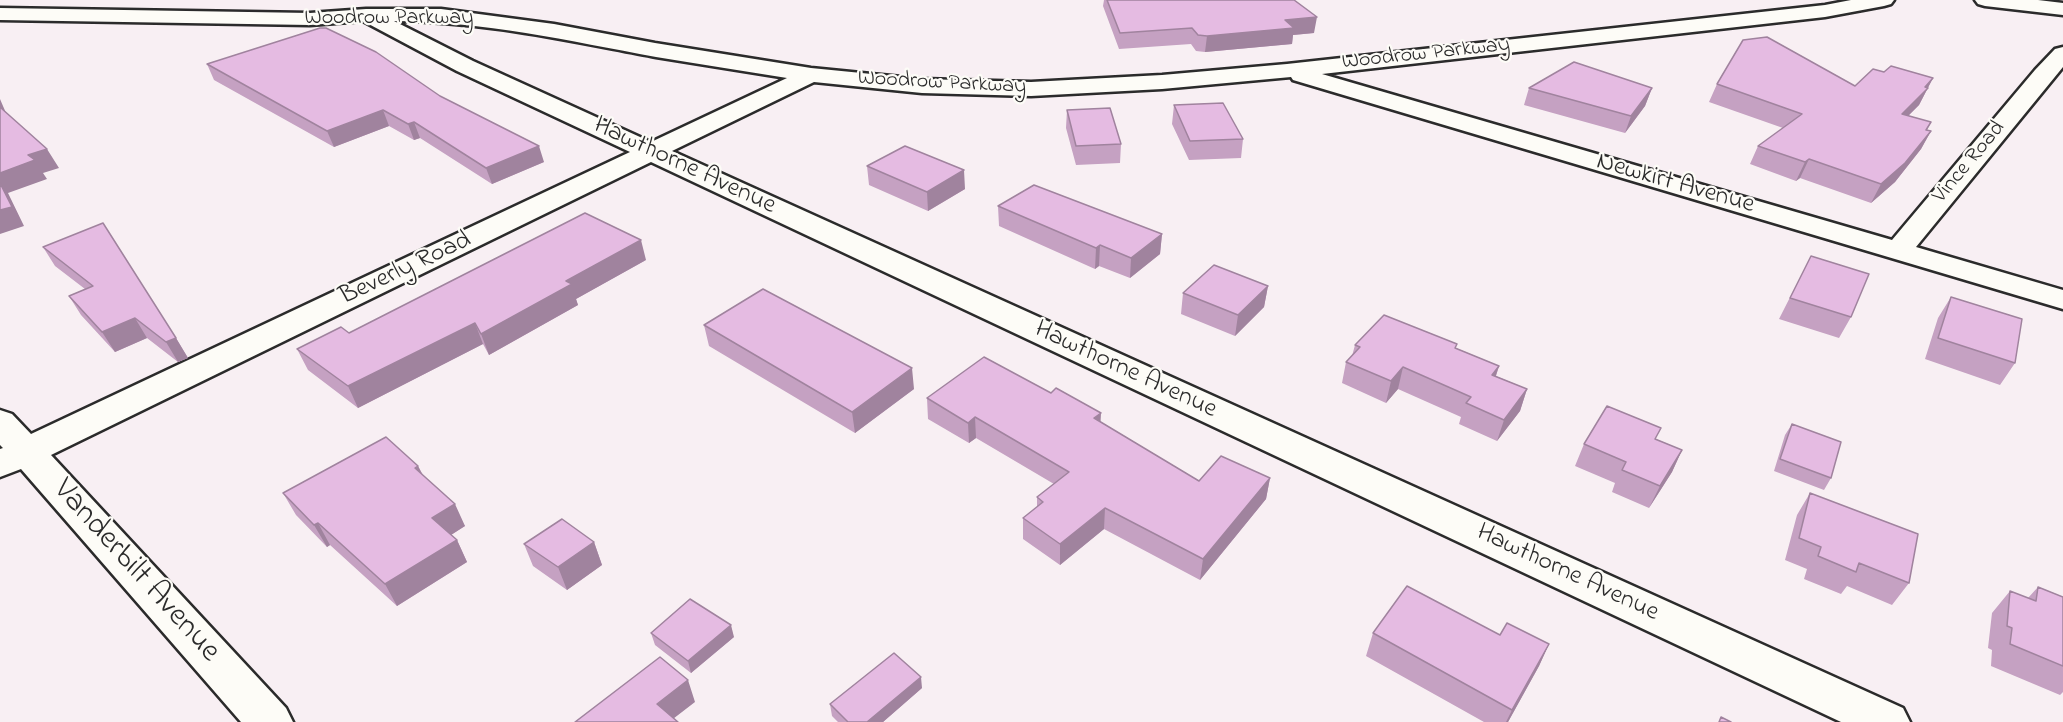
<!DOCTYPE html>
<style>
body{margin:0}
canvas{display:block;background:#f8eff3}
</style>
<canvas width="2063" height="722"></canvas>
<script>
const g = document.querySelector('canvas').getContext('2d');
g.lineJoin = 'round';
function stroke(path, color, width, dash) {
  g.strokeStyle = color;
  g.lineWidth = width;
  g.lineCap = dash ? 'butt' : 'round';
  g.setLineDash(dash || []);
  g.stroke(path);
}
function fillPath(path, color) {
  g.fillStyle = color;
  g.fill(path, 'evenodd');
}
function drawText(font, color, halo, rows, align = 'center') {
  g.font = font + ' "Indie Flower",sans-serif';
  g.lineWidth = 4.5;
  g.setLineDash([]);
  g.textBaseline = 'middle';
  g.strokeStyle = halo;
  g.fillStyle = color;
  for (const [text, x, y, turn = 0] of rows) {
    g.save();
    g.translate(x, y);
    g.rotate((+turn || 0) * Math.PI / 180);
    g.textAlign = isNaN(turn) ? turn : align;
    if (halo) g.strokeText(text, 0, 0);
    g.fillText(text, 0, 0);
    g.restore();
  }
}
const minor = new Path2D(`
 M 1851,0 L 1894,0 L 1891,4 L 1884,6 L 1825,17 L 1322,74 L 1892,240 L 2035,70 L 2055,49 L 2063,47 L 2063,67 L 1916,247 L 2063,290 L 2063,309 L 1293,80 L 1291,77 L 1162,89 L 1031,96 L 922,93 L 814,82 L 672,151 L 1903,708 L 1910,722 L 1841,722 L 651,162 L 51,455 L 286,708 L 293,722 L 241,722 L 21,469 L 0,477 L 0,449 L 3,448 L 0,445 L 0,410 L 12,414 L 31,434 L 630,152 L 457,71 L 363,21 L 310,25 L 0,20 L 0,8 L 310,13 L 366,9 L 441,9 L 554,24 L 655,43 L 811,68 L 922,79 L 1031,82 L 1162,75 L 1287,64 L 1825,5 ZM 394,21 C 483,21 569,41 656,57 C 699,64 743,71 787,78 L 651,142 L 473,61 Z
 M 1975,0 L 2038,0 L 2063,3 L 2063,15 L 1985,6 L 1978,4 Z`);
const wall = new Path2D(`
 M 1104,0 L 1294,0 L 1314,33 L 1293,35 L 1292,44 L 1205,52 L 1196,51 L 1191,44 L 1119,49 L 1103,6 Z
 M 207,64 L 440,96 L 544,162 L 492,184 L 420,138 L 414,140 L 389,126 L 334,147 L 214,80 Z
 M 1884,72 L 1933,78 L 1919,105 L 1908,116 L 1931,122 L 1927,130 L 1931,131 L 1921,149 L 1895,182 L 1871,203 L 1800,178 L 1796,181 L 1750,164 L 1758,146 L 1783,128 L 1709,102 L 1717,84 L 1855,86 Z
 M 1529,88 L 1652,88 L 1645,106 L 1625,133 L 1524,105 Z
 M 1174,105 L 1243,139 L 1241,158 L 1189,160 L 1172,124 Z
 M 1067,110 L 1121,144 L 1120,163 L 1076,165 L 1066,128 Z
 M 867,166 L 965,189 L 928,211 L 869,185 Z
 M 998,206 L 1162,234 L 1160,254 L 1130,278 L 1099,266 L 1095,269 L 999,226 Z
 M 43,247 L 176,338 L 188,358 L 178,362 L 147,338 L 115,352 L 81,315 L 69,296 L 85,289 L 55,266 Z
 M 1811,256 L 1851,317 L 1839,338 L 1779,319 Z
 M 646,260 L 576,299 L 578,305 L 489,355 L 483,344 L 358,408 L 308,370 L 297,349 L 349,333 Z
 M 1268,286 L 1264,307 L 1235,336 L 1181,314 L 1183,293 Z
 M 1951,297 L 2015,363 L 2000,385 L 1925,359 L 1938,318 Z
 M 704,325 L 914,389 L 855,433 L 709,346 Z
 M 1355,345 L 1456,348 L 1499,366 L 1496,376 L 1527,389 L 1520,411 L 1497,441 L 1459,424 L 1461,417 L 1398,389 L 1386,403 L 1342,383 L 1346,362 L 1352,356 Z
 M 927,398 L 1101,422 L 1199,481 L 1270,478 L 1266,499 L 1200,580 L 1104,529 L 1060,565 L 1023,539 L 1023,518 L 1037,507 L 1037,497 L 1054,484 L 976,438 L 969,443 L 928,419 Z
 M 1792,424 L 1831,478 L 1824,490 L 1774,471 L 1785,435 Z
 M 1656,439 L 1682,450 L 1672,472 L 1649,508 L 1612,492 L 1615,483 L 1575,466 L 1584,444 Z
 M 418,466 L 423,475 L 465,526 L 451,535 L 457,540 L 467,562 L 397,606 L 330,545 L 327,547 L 296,515 L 283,493 Z
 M 1810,493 L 1909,583 L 1892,605 L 1847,586 L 1841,594 L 1804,579 L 1807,569 L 1785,560 L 1797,515 Z
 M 594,542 L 602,565 L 567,590 L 533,566 L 524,544 Z
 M 2038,587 L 2063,597 L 2063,692 L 2060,695 L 1991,666 L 1992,650 L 1988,648 L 1992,613 L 2010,591 L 2028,598 Z
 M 651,633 L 734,637 L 691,673 L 655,645 Z
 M 1373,633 L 1500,635 L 1549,644 L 1539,666 L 1508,722 L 1484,722 L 1366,656 Z
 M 922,688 L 883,722 L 838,722 L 832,716 L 830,704 Z`);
const shadedWall = new Path2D(`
 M 1317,17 L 1314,33 L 1293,35 L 1292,44 L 1205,52 L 1207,36 L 1285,20 Z
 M 1933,78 L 1919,105 L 1892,132 L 1902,114 L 1925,87 Z
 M 1652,88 L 1645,106 L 1625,133 L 1631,116 Z
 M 0,99 L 12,127 L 0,107 Z
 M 383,110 L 389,126 L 334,147 L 327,131 Z
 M 414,122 L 420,138 L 414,140 L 408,124 Z
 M 1931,131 L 1921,149 L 1895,182 L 1871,203 L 1881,184 Z
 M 539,146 L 544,162 L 492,184 L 486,168 Z
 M 47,149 L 59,168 L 43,173 L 47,179 L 8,193 L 24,226 L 0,234 L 0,173 L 28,155 Z
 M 1809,159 L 1800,178 L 1796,181 L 1805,162 Z
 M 964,170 L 965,189 L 928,211 L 927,192 Z
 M 1162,234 L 1160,254 L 1130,278 L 1131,258 Z
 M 641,240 L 646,260 L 576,299 L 578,305 L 489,355 L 481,334 L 566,281 Z
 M 1100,245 L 1099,266 L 1095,269 L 1096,248 Z
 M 1268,286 L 1264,307 L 1235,336 L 1238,315 Z
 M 135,318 L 147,338 L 115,352 L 102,332 Z
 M 475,323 L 483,344 L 358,408 L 348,386 Z
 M 176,338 L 188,358 L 178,362 L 166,342 Z
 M 1499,366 L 1492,387 L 1492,375 Z
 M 1403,367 L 1398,389 L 1386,403 L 1391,381 Z
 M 912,368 L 914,389 L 855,433 L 852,412 Z
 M 1527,389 L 1520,411 L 1497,441 L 1504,420 Z
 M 1101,413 L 1100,433 L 1094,418 Z
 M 975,417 L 976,438 L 969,443 L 968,423 Z
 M 1682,450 L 1672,472 L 1649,508 L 1660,486 Z
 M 418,466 L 429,488 L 415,468 Z
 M 1270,478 L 1266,499 L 1200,580 L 1203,559 Z
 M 455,504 L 465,526 L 443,540 L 432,518 Z
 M 1105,508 L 1104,529 L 1060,565 L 1060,544 Z
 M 318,523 L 330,545 L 327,547 L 314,525 Z
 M 457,540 L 467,562 L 397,606 L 385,584 Z
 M 594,542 L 602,565 L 567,590 L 558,567 Z
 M 731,625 L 734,637 L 691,673 L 688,661 Z
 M 1549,644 L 1539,666 L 1508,722 L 1506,722 L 1512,710 Z
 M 921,677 L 922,688 L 883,722 L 867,722 Z
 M 688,680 L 695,702 L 669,722 L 657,704 Z`);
const building = new Path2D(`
 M 1107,0 L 1294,0 L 1317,17 L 1285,20 L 1294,28 L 1207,36 L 1198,35 L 1192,28 L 1120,33 Z
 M 320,28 L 326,28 L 376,52 L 440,96 L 539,146 L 486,168 L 414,122 L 408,124 L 383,110 L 327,131 L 207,64 Z
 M 1767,37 L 1855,86 L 1873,69 L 1884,72 L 1891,66 L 1933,78 L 1925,87 L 1928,88 L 1902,114 L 1931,122 L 1926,130 L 1931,131 L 1905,163 L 1881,184 L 1809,159 L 1805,162 L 1758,146 L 1802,114 L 1717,84 L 1743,40 Z
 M 1574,62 L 1652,88 L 1631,116 L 1529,88 Z
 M 1223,103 L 1243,139 L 1190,141 L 1174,105 Z
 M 0,107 L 1,108 L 47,149 L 28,155 L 35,160 L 0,173 Z
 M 1110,108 L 1121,144 L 1076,146 L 1067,110 Z
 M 905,146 L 964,170 L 927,192 L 867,166 Z
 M 0,183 L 12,207 L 0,210 Z
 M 1034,185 L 1162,234 L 1131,258 L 1100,245 L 1096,248 L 998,206 Z
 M 585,213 L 641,240 L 566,281 L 572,284 L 481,334 L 475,323 L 348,386 L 297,349 L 341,327 L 349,333 Z
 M 103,223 L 176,338 L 166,342 L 135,318 L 102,332 L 69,296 L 93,286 L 43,247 Z
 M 1811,256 L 1869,274 L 1851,317 L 1790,298 Z
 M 1214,265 L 1268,286 L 1238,315 L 1183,293 Z
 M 763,289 L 912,368 L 852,412 L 704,325 Z
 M 1951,297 L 2022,319 L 2015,363 L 1938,338 Z
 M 1384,315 L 1457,344 L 1455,348 L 1499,366 L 1492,375 L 1527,389 L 1504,420 L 1466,403 L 1471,397 L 1403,367 L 1391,381 L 1346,362 L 1360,347 L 1355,345 Z
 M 984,357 L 1051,393 L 1056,388 L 1101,413 L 1094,418 L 1199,481 L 1221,456 L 1270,478 L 1203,559 L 1105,508 L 1060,544 L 1023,518 L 1043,502 L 1037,497 L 1069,472 L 975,417 L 968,423 L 927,398 Z
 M 1607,406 L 1661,428 L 1655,439 L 1682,450 L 1660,486 L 1622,470 L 1626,462 L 1584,444 Z
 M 1792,424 L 1841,442 L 1831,478 L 1780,459 Z
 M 386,437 L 418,466 L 415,468 L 455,504 L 432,518 L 457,540 L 385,584 L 318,523 L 314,525 L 283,493 Z
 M 1810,493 L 1918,534 L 1909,583 L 1859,563 L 1856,572 L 1818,556 L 1821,547 L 1799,538 Z
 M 562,519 L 594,542 L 558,567 L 524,544 Z
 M 1407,586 L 1500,635 L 1507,623 L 1549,644 L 1512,710 L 1373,633 Z
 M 2038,587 L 2063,597 L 2063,666 L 2010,644 L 2012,628 L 2007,626 L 2010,591 L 2036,601 Z
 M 690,599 L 731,625 L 688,661 L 651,633 Z
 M 894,653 L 921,677 L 867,722 L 848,722 L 830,704 Z
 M 660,657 L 688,680 L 657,704 L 678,722 L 575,722 Z
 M 1721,717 L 1731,722 L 1719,722 Z`);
const farStreetnames = [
 ["Woodrow Parkway",389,19],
 ["Woodrow Parkway",1426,55,-6],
 ["Woodrow Parkway",942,84,3],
 ["Vince Road",1970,163,-50]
];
const streetNames = [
 ["Hawthorne Avenue",684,167,25],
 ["Newkirt Avenue",1675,185,16],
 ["Beverly Road",406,270,-25],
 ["Hawthorne Avenue",1125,371,25],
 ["Hawthorne Avenue",1567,574,25]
];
const nearStreetnames = [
 ["Vanderbilt Avenue",135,572,48]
];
stroke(minor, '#2b2b2b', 5);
fillPath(minor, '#fdfcf7');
fillPath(wall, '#c5a1c2');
fillPath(shadedWall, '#a0839e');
fillPath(building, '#e5bbe2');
stroke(building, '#a0839e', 1.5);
drawText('22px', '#2b2b2b', '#fdfcf7', farStreetnames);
drawText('26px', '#2b2b2b', '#fdfcf7', streetNames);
drawText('32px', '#2b2b2b', '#fdfcf7', nearStreetnames);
</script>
